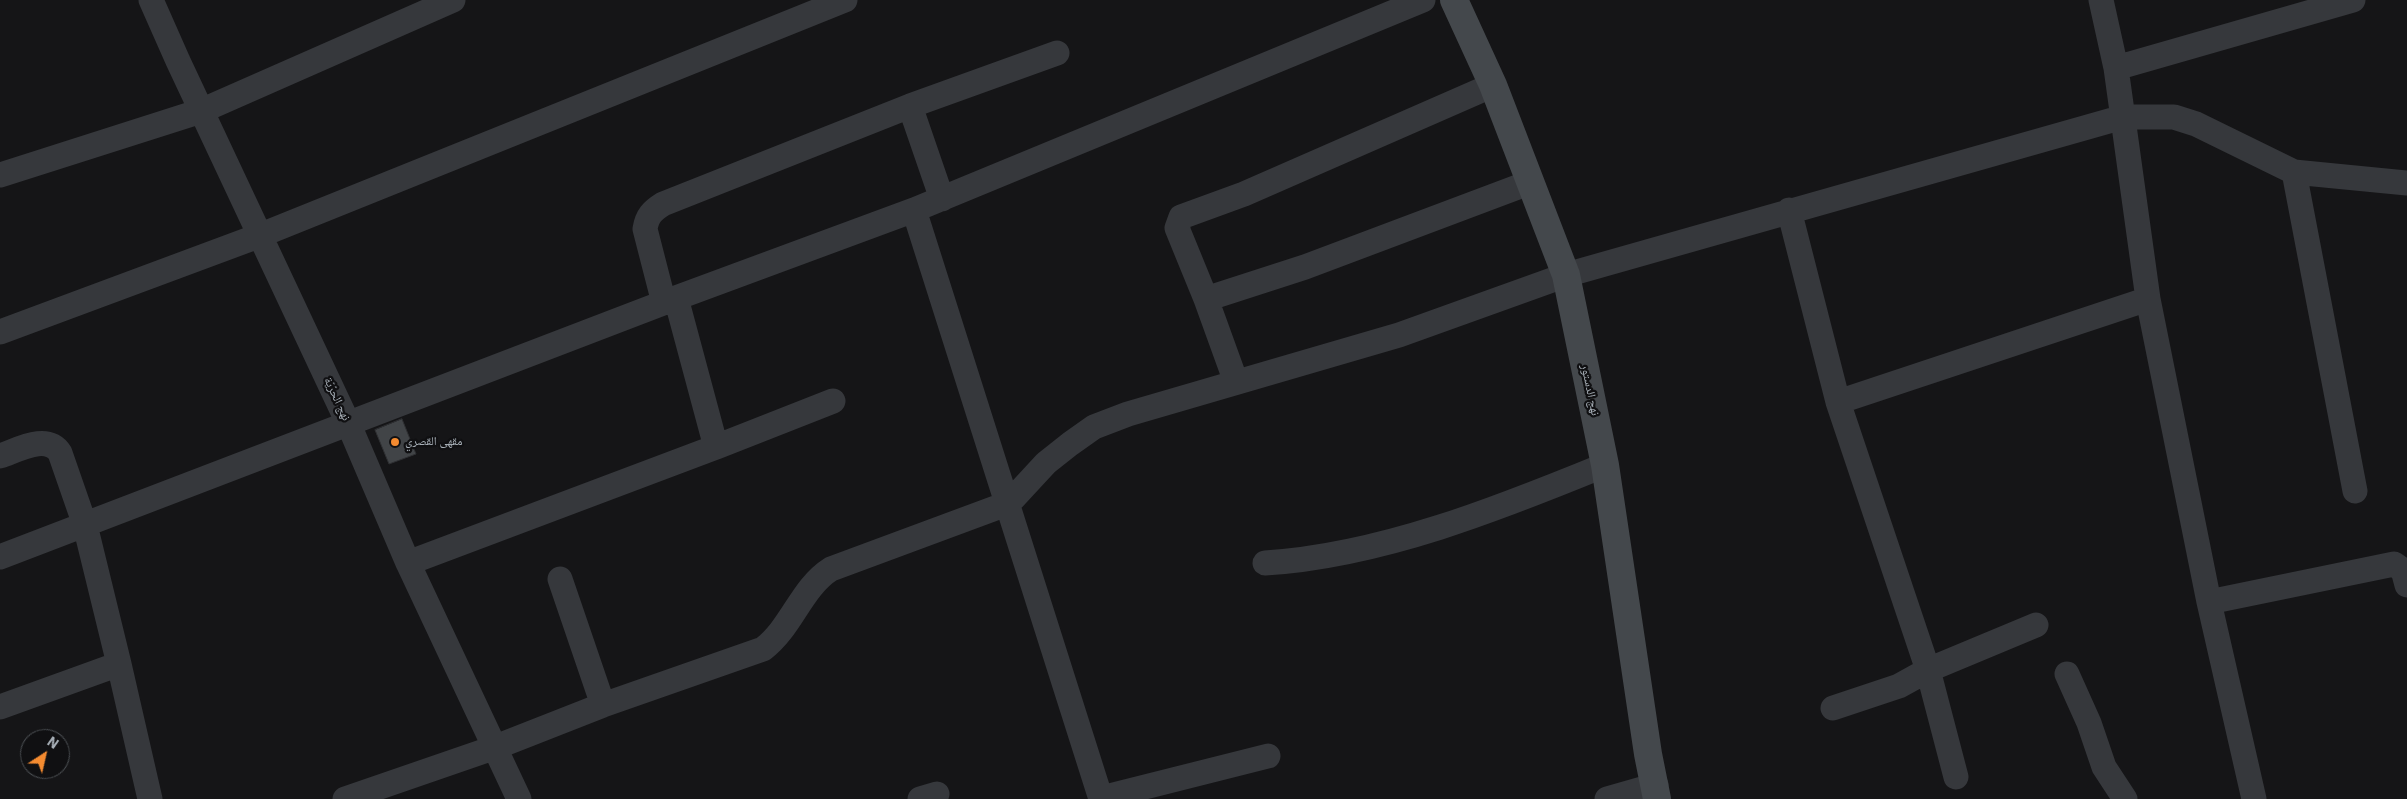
<!DOCTYPE html>
<meta charset="utf-8">
<style>
body{margin:0}
#map{position:relative;width:2407px;height:799px;overflow:hidden;background:#151517;font-family:"IBM Plex Sans",sans-serif}
canvas{display:block}
.north{position:absolute;left:20px;top:729px;width:50px;height:50px;box-sizing:border-box;background:#101012;border:1px solid #4c5054;border-radius:50%;rotate:35deg;font-size:14px;font-weight:700;line-height:20px;text-align:center;color:#a7afb7}
.north::after{content:'';display:block;margin:auto;width:18px;height:22px;background:#f48b30;clip-path:polygon(50% 0,100% 100%,50% 72%,0 100%)}
</style>
<div id="map">
<canvas width="2407" height="799"></canvas>
<div class="north">N</div>
</div>
<script>
const g = document.querySelector('canvas').getContext('2d');
g.lineJoin = 'round';
function fillPath(path, color) {
  g.fillStyle = color;
  g.fill(path, 'evenodd');
}
function stroke(path, color, width, dash) {
  g.strokeStyle = color;
  g.lineWidth = width;
  g.lineCap = dash ? 'butt' : 'round';
  g.setLineDash(dash || []);
  g.stroke(path);
}
function drawText(font, color, halo, rows, align = 'center') {
  g.font = font + ' "IBM Plex Sans","Noto Naskh Arabic",sans-serif';
  g.lineWidth = 4.5;
  g.setLineDash([]);
  g.textBaseline = 'middle';
  g.strokeStyle = halo;
  g.fillStyle = color;
  for (const [text, x, y, turn = 0] of rows) {
    g.save();
    g.translate(x, y);
    g.rotate((+turn || 0) * Math.PI / 180);
    g.textAlign = isNaN(turn) ? turn : align;
    if (halo) g.strokeText(text, 0, 0);
    g.fillText(text, 0, 0);
    g.restore();
  }
}
const building = new Path2D(`
 M 402,419 L 416,454 L 389,464 L 375,430 Z`);
const street = new Path2D(`
 M 151,0 L 178,61 L 349,425 L 408,563 L 519,799
 M 2101,0 L 2116,68 L 2148,299 L 2209,602 L 2254,799
 M 2116,68 L 2353,0
 M 910,106 L 942,199
 M 2294,172 L 2355,491
 M 0,175 L 201,111 L 453,0
 M 914,210 L 1101,799
 M 1789,210 L 1838,402 L 1928,670 L 1956,777
 M 676,298 L 716,447 L 833,401
 M 1206,299 L 1305,267 L 1531,182
 M 664,303 L 645,229 C 647,216 652,211 663,204 L 910,106 L 1057,53
 M 0,332 L 261,235 L 845,0
 M 1236,382 L 1206,299 L 1177,228 L 1181,217 L 1244,194 L 1493,85
 M 1838,402 L 2148,299
 M 0,456 C 18,450 47,433 60,453 L 85,525 L 119,664 L 150,799
 M 0,557 L 676,298 L 914,210 L 1423,0
 M 408,563 L 716,447
 M 1265,563 C 1380,556 1500,508 1605,465
 M 560,579 L 603,705
 M 2209,602 L 2394,564 L 2403,570 L 2407,585
 M 2067,674 L 2089,723 L 2104,767 L 2125,799
 M 0,707 L 119,664
 M 1833,708 L 1899,686 L 1928,670 L 2036,625
 M 1101,798 L 1268,756
 M 345,799 L 496,747 L 603,705 L 763,649 C 792,627 801,588 831,569 L 1009,503 L 1046,463 L 1070,444 L 1094,427 L 1128,414 L 1399,335 L 1566,275 L 2123,117 L 2174,117 L 2196,124 L 2294,172 L 2407,183
 M 920,799 L 937,794
 M 1607,799 L 1656,785`);
const secondary = new Path2D(`
 M 1454,0 L 1493,85 L 1566,275 L 1605,465 L 1648,754 L 1657,799`);
const markers = [
 [395,442,5,"#f48b30"]
];
const streetNames = [
 ["نهج الدستور",1590,390,78],
 ["نهج الحرّيّة",337,399,65]
];
const poiNames = [
 ["مقهى القصري",405,442]
];
fillPath(building, '#414447');
stroke(building, '#2f3033', 1);
stroke(street, '#36383c', 25);
stroke(secondary, '#44484c', 28);
for (const [x, y, r, color] of markers) {
  const dot = new Path2D();
  dot.arc(x, y, r, 0, 2 * Math.PI);
  g.fillStyle = color;
  g.fill(dot);
  stroke(dot, '#101012', 2);
}
drawText('12px', '#a7afb7', '#101012', streetNames);
drawText('12px', '#a7afb7', '#101012', poiNames, 'left');
</script>
